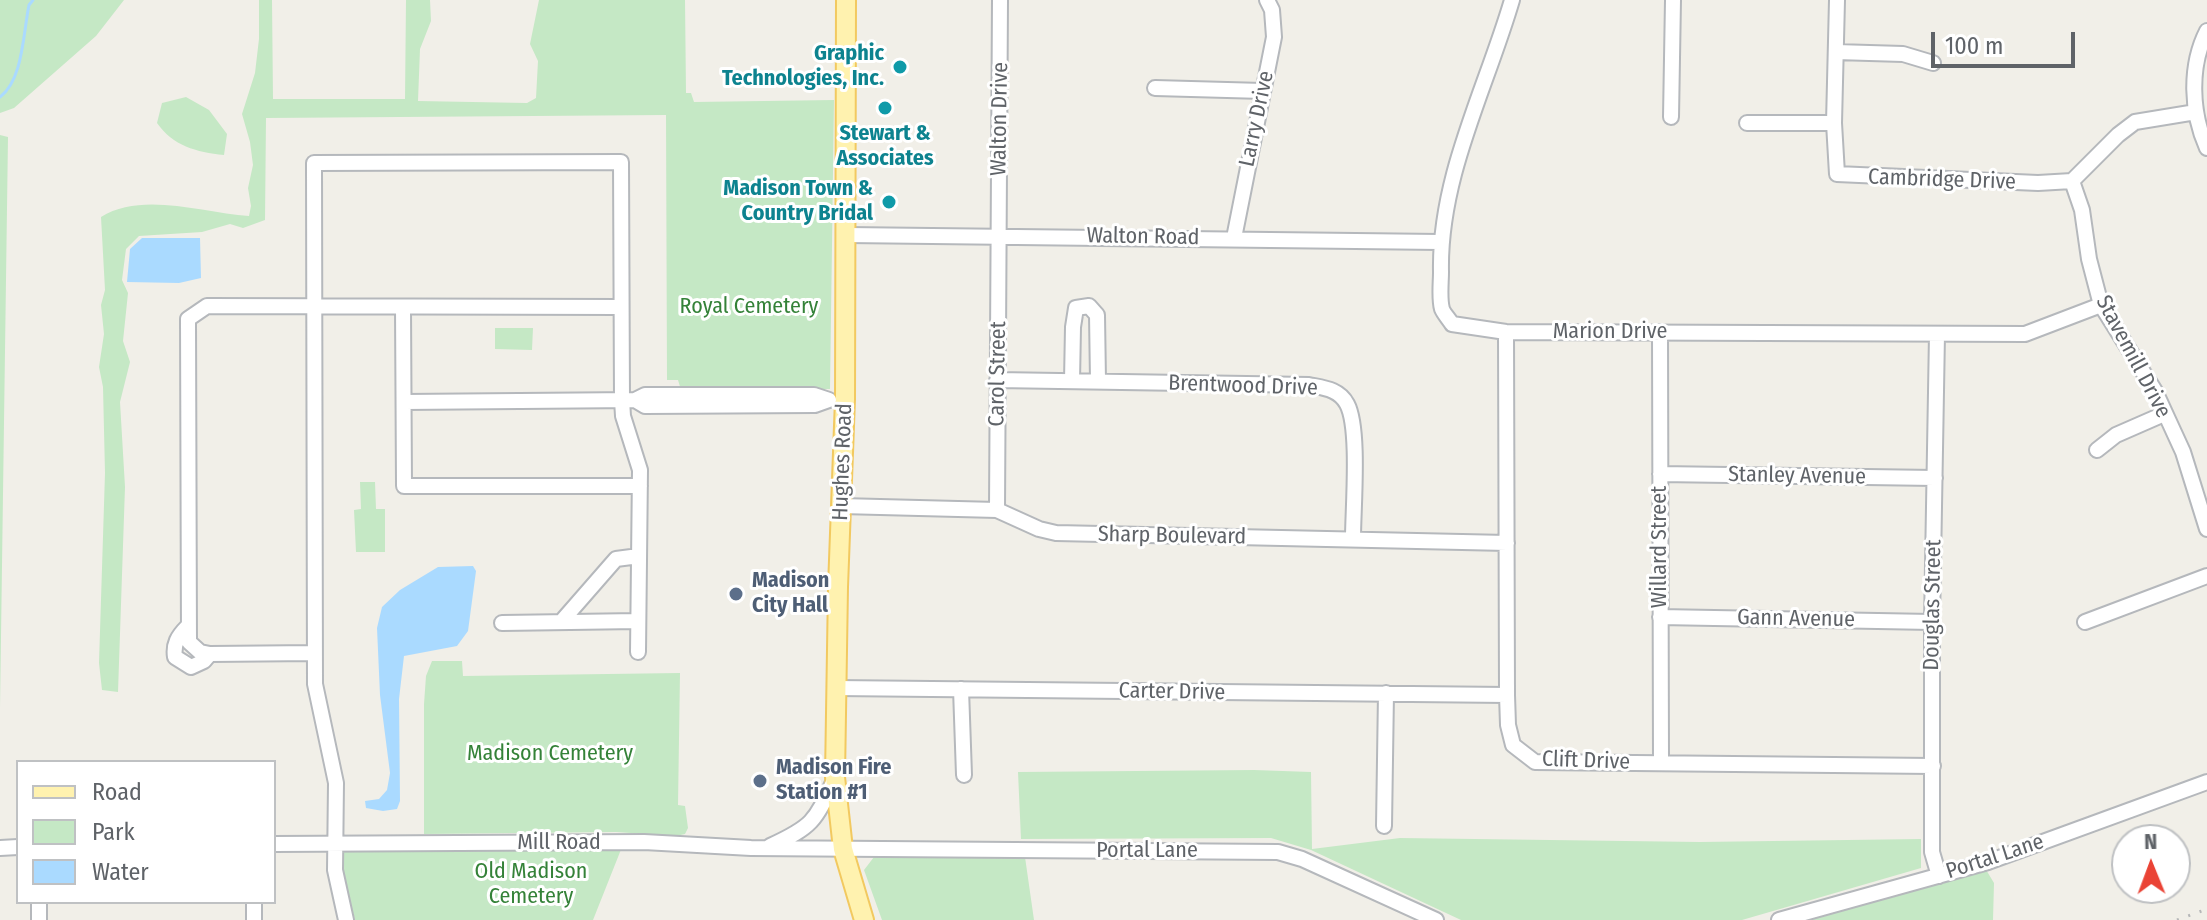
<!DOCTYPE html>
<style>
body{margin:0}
#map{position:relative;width:2207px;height:920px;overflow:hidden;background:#f1efe8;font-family:"Fira Sans Condensed",sans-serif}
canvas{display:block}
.legend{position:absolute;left:16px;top:760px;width:260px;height:144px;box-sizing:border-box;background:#fff;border:2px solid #bfc1c3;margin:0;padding:10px 14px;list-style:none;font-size:24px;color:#5f6368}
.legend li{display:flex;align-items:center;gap:16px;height:40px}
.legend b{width:40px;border:2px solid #bfc1c3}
.north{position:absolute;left:2111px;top:824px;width:80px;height:80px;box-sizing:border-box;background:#fff;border:2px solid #bfc1c3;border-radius:50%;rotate:359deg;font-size:22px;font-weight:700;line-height:32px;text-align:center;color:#5f6368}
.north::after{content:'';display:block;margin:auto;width:28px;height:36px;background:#ea4335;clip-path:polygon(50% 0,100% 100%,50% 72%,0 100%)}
.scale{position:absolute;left:1931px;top:32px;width:144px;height:36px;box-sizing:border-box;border:4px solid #5f6368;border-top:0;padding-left:10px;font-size:24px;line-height:28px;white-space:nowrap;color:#5f6368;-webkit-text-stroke:6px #fff;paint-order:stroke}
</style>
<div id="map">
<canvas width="2207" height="920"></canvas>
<ul class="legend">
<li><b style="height:10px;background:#fff2af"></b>Road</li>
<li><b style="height:22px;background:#c5e8c5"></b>Park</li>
<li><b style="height:22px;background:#aadaff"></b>Water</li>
</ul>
<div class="north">N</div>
<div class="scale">100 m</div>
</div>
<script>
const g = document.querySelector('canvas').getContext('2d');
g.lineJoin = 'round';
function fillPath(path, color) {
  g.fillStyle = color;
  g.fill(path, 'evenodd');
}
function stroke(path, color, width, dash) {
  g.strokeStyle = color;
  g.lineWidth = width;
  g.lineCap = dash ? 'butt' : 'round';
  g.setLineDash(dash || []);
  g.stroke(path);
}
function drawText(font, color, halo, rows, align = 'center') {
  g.font = font + ' "Fira Sans Condensed",sans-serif';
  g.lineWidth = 6;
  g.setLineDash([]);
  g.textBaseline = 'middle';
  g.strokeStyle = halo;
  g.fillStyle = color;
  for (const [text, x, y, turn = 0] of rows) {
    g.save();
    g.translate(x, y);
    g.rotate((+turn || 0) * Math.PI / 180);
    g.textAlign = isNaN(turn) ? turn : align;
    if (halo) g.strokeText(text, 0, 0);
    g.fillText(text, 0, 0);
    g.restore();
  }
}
const green = new Path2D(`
 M 0,0 L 124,0 L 96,36 L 14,108 L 0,113 Z
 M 259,0 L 272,0 L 273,99 L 405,99 L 406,0 L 430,0 L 431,21 L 420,49 L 418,101 L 527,103 L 536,98 L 538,61 L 530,44 L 539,0 L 685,0 L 686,93 L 691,93 L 694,102 L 834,100 L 830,389 L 681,390 L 678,380 L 667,380 L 666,115 L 266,118 L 265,220 L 243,228 L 230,224 L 202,232 L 139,236 L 126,249 L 122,280 L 128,293 L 123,341 L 130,362 L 120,402 L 125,487 L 118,692 L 102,690 L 99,663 L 105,473 L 103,387 L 99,367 L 104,334 L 101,305 L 105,290 L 101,217 C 142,191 204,213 249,216 L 251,206 L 248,188 L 253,165 L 250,142 L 242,114 L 255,73 L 259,39 Z
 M 186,97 L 209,110 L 227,134 L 224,155 C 196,152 173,146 157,123 L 162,103 Z
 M 0,135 L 8,137 L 0,708 Z
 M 495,328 L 533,328 L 532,350 L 495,349 Z
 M 360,482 L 375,482 L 376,509 L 385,509 L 385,552 L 356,552 L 354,510 L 361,509 Z
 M 432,661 L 462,661 L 463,676 L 680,673 L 678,805 L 685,806 L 688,828 L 685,834 L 676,836 L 616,832 L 424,834 L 424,704 L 426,676 Z
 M 1254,770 L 1311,772 L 1312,849 L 1400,838 L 1700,842 L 1921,839 L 1921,868 L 1742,920 L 1461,920 L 1311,850 L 1271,838 L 1021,839 L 1018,772 Z
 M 622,847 L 593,920 L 355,920 L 344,877 L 342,852 Z
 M 874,857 L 1025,857 L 1034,920 L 882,920 L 864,870 Z
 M 1985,868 L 1994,883 L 1993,920 L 1808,920 Z`);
const water = new Path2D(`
 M 142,238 L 200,238 L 201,278 L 179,283 L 127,282 L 130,249 Z
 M 473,566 L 476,571 L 468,631 L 457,646 L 404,656 L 399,699 L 400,801 L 397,809 L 383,811 L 366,808 L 365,801 L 379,799 L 387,790 L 390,773 L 380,695 L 377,628 L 382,607 L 400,590 L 438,567 Z`);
const stream = new Path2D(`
 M 0,97 C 23,80 23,34 29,5 L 33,0`);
const minor = new Path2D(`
 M 1512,0 C 1486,89 1439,177 1441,272 C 1441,283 1439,298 1442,309 C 1444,314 1449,319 1452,324 L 1506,332 L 2025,334 L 2101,305
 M 1837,0 L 1834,123 L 1837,174 L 2038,183 L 2072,181 L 2118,135 L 2135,122 L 2196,112
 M 2207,31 C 2189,66 2191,113 2207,148
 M 1836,52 L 1903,54 L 1933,63
 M 1155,88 L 1263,91
 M 1671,117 L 1673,0
 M 1747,123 L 1834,123
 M 2072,181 L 2082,210 L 2089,259 L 2101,305 L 2155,391 L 2183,452 L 2207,529
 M 847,235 L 1440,242
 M 1234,238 L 1274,37 L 1272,10 L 1267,0
 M 403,308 L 404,486 L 640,486
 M 1506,332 L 1507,695 L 1508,725 L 1513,745 L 1535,762 L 1933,766
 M 1660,332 L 1661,762
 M 1937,334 L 1932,622 L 1932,852 L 1939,876
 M 997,380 L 1309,385 C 1324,388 1339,389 1347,404 C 1360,428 1353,508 1353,538
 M 1072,381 L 1073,327 L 1076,308 L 1089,306 L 1097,315 L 1098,381
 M 404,402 L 635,400 L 645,395 L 814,395 L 829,400 L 815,405 L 645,406 L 635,400
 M 2097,450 L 2116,435 L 2164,414
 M 1660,474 L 1935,478
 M 841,506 L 997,510 L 1039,529 L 1056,533 L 1507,543
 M 997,510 L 1000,0
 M 1660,617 L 1932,622
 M 561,622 L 616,559 L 639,556
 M 2085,622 L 2207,576
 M 502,623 L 638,621
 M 187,627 C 178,636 173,644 175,657 L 191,667 L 204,661 L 210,654
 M 314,653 L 210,654 L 200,652 L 189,642 L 188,319 L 207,306 L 620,307
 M 836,688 L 1507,695
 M 961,689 L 964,775
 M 1384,826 L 1386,693
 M 274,844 L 644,842 L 751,848 L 1278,852 L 1302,859 L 1436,920
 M 770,846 C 814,826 815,821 835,778
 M 0,848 L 18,847
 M 39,902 L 39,920
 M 254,920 L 254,902
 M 346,920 L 335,870 L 336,783 L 315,684 L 314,163 L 621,162 L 622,400 L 623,416 L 640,470 L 638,652
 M 1779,920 L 1988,862 L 2207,782`);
const major = new Path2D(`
 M 846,0 L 845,399 L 838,587 L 835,777 L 843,849 L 864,920`);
const rail = new Path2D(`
 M 2177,920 L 2207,909`);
const markers = [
 [900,67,8,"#0f9aa8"],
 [885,108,8,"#0f9aa8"],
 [889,202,8,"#0f9aa8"],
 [736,594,8,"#5c6f8a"],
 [760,781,8,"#5c6f8a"]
];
const cultureNames = [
 ["Graphic",884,54],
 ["Technologies, Inc.",884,79],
 ["Stewart &",885,134,"center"],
 ["Associates",885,159,"center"],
 ["Madison Town &",873,189],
 ["Country Bridal",873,214]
];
const streetNames = [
 ["Walton Drive",1000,119,-89],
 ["Larry Drive",1257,119,-78],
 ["Cambridge Drive",1942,180,2],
 ["Walton Road",1143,237,1],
 ["Marion Drive",1610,332],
 ["Stavemill Drive",2133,357,62],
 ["Carol Street",998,374,-89],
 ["Brentwood Drive",1243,386,2],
 ["Hughes Road",843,462,-88],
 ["Stanley Avenue",1797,476,1],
 ["Sharp Boulevard",1172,536,1],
 ["Willard Street",1660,547,-90],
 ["Douglas Street",1933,605,-89],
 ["Gann Avenue",1796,619,1],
 ["Carter Drive",1172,692,1],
 ["Clift Drive",1586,761,2],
 ["Mill Road",559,843],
 ["Portal Lane",1147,851],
 ["Portal Lane",1995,857,-18]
];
const parkNames = [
 ["Royal Cemetery",749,307],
 ["Madison Cemetery",550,754],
 ["Old Madison",531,872],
 ["Cemetery",531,897]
];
const serviceNames = [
 ["Madison",752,581],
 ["City Hall",752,606],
 ["Madison Fire",776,768],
 ["Station #1",776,793]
];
fillPath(green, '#c5e8c5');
fillPath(water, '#aadaff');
stroke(stream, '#aadaff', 3);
stroke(minor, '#b5b8bc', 18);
stroke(major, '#f2c960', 22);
stroke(minor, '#fff', 14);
stroke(major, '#fff2af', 18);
stroke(rail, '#b6b7b8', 3, [2, 10]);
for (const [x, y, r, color] of markers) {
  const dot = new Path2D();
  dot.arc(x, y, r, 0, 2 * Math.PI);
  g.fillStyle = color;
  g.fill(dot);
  stroke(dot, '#fff', 3);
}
drawText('bold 22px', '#0d838f', '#fff', cultureNames, 'right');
drawText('22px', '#5f6368', '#fff', streetNames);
drawText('22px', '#348238', '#fff', parkNames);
drawText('bold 22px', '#4e5e75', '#fff', serviceNames, 'left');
</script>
